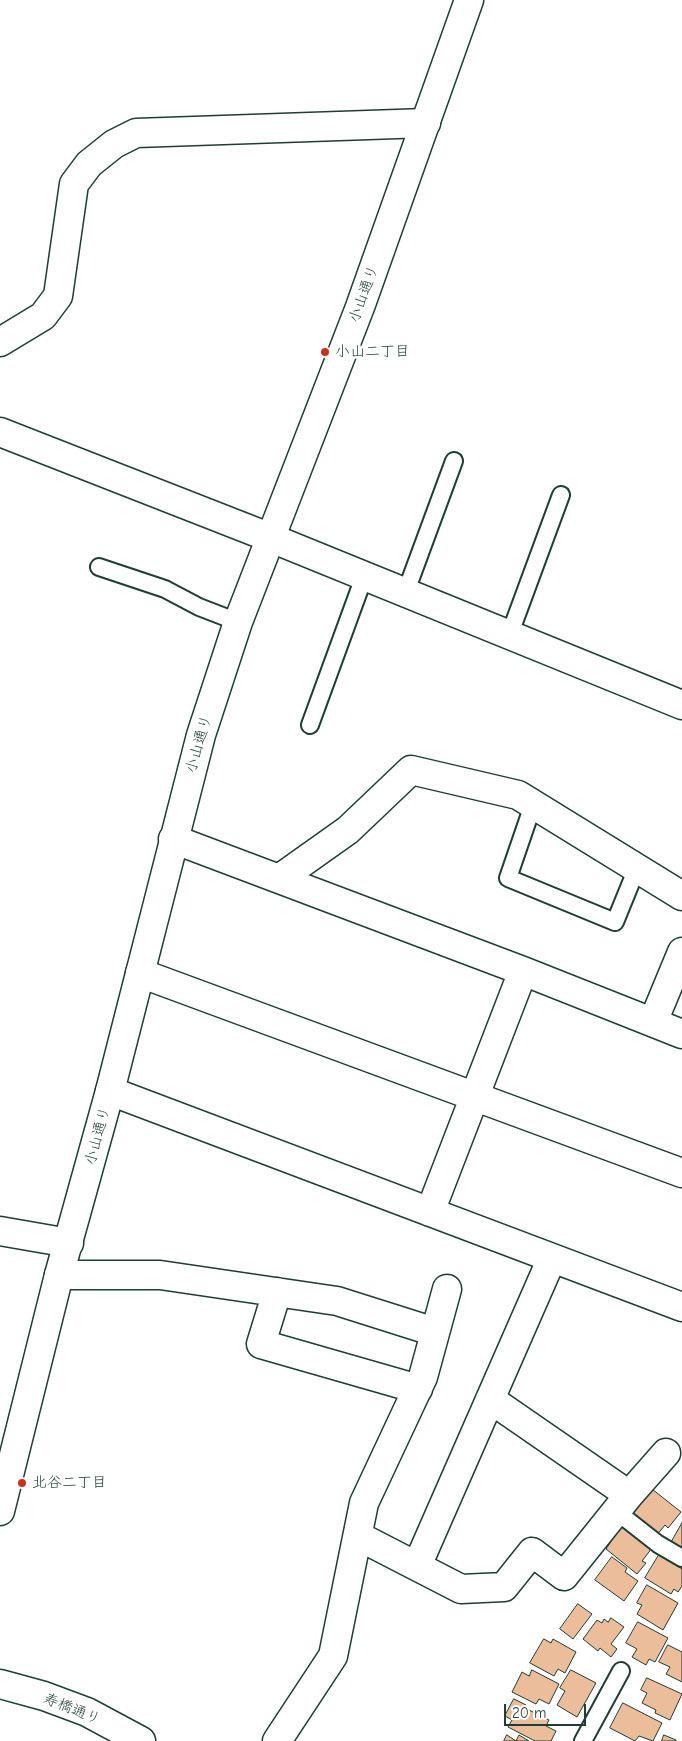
<!DOCTYPE html>
<meta charset="utf-8">
<style>
body{margin:0}
#map{position:relative;width:682px;height:1741px;overflow:hidden;background:#fff;font-family:"Comic Neue",sans-serif}
canvas{display:block}
.scale{position:absolute;left:504px;top:1704px;width:82px;height:22px;box-sizing:border-box;border:2px solid #1f3d34;border-top:0;padding-left:6px;font-size:15px;line-height:18px;white-space:nowrap;color:#1f3d34;-webkit-text-stroke:4px #fff;paint-order:stroke}
</style>
<div id="map">
<canvas width="682" height="1741"></canvas>
<div class="scale">20 m</div>
</div>
<script>
const g = document.querySelector('canvas').getContext('2d');
g.lineJoin = 'round';
function fillPath(path, color) {
  g.fillStyle = color;
  g.fill(path, 'evenodd');
}
function stroke(path, color, width, dash) {
  g.strokeStyle = color;
  g.lineWidth = width;
  g.lineCap = dash ? 'butt' : 'round';
  g.setLineDash(dash || []);
  g.stroke(path);
}
function drawText(font, color, halo, rows, align = 'center') {
  g.font = font + ' "Comic Neue","Klee One",sans-serif';
  g.lineWidth = 5;
  g.setLineDash([]);
  g.textBaseline = 'middle';
  g.strokeStyle = halo;
  g.fillStyle = color;
  for (const [text, x, y, turn = 0] of rows) {
    g.save();
    g.translate(x, y);
    g.rotate((+turn || 0) * Math.PI / 180);
    g.textAlign = isNaN(turn) ? turn : align;
    if (halo) g.strokeText(text, 0, 0);
    g.fillText(text, 0, 0);
    g.restore();
  }
}
const building = new Path2D(`
 M 652,1489 L 681,1512 L 668,1528 L 665,1525 L 656,1536 L 630,1515 Z
 M 618,1523 L 652,1548 L 642,1561 L 646,1563 L 637,1574 L 606,1549 L 612,1540 L 607,1537 Z
 M 682,1523 L 682,1549 L 671,1543 Z
 M 659,1555 L 682,1569 L 682,1586 L 678,1592 L 674,1589 L 671,1594 L 645,1578 Z
 M 612,1557 L 627,1568 L 625,1572 L 638,1581 L 624,1601 L 595,1580 Z
 M 647,1585 L 678,1603 L 663,1630 L 637,1614 L 642,1605 L 637,1603 Z
 M 578,1604 L 592,1614 L 573,1639 L 560,1629 Z
 M 611,1618 L 624,1627 L 611,1644 L 617,1649 L 611,1657 L 600,1648 L 598,1651 L 583,1639 L 597,1620 L 602,1623 L 604,1619 L 608,1622 Z
 M 638,1622 L 668,1638 L 655,1662 L 649,1659 L 646,1665 L 632,1657 L 637,1649 L 626,1643 Z
 M 544,1639 L 551,1643 L 553,1639 L 576,1652 L 565,1673 L 558,1669 L 554,1676 L 530,1663 Z
 M 668,1645 L 682,1652 L 682,1682 L 666,1674 L 670,1667 L 659,1662 Z
 M 532,1670 L 559,1684 L 549,1704 L 539,1699 L 536,1704 L 512,1692 L 522,1672 L 529,1676 Z
 M 571,1670 L 596,1683 L 577,1717 L 557,1705 L 565,1691 L 560,1688 Z
 M 647,1678 L 682,1694 L 670,1720 L 655,1713 L 656,1710 L 642,1703 L 647,1693 L 641,1690 Z
 M 514,1699 L 526,1705 L 525,1708 L 549,1720 L 546,1726 L 556,1731 L 551,1741 L 535,1741 L 508,1727 L 512,1720 L 505,1716 Z
 M 623,1703 L 662,1723 L 653,1741 L 639,1736 L 635,1741 L 610,1728 Z
 M 507,1735 L 516,1741 L 519,1735 L 529,1741 L 504,1741 Z
 M 664,1735 L 676,1740 L 676,1741 L 662,1741 Z`);
const lane = new Path2D(`
 M 99,567 L 165,589 L 199,607 L 238,622
 M 405,594 L 454,461
 M 509,636 L 561,495
 M 310,725 L 364,577
 M 533,805 L 508,878 L 615,922 L 637,868
 M 616,1511 L 658,1544 L 682,1558
 M 583,1741 L 621,1671`);
const street = new Path2D(`
 M 0,342 L 43,316 L 58,296 L 74,184 L 89,164 L 114,144 L 136,133 L 426,123
 M 0,432 L 271,538 L 682,705
 M 173,839 L 523,971 L 682,1034
 M 279,879 L 348,830 L 411,770 L 518,795 L 682,896
 M 140,973 L 682,1173
 M 653,1022 L 682,952
 M 110,1091 L 682,1307
 M 430,1212 L 523,971
 M 0,1231 L 69,1243
 M 59,1275 L 160,1275 L 337,1301 L 435,1332
 M 277,1292 L 261,1344 L 418,1389
 M 490,1399 L 629,1495
 M 358,1536 L 461,1589 L 504,1587 L 532,1552 L 564,1576 L 629,1495 L 666,1453
 M 417,1566 L 552,1258
 M 277,1741 L 333,1656 L 364,1503 L 423,1377 L 447,1289`);
const secondary = new Path2D(`
 M 0,1511 L 59,1275 L 110,1091 L 201,735 L 238,622 L 360,307 L 469,0
 M 0,1684 L 44,1696 L 87,1712 L 141,1741`);
const markers = [
 [325,352,5,"#c8321e"],
 [22,1483,5,"#c8321e"]
];
const streetNames = [
 ["小山通り",364,294,-70],
 ["小山通り",199,744,-74],
 ["小山通り",98,1136,-75],
 ["寿橋通り",72,1709,22]
];
const poiNames = [
 ["小山二丁目",335,352],
 ["北谷二丁目",32,1483]
];
fillPath(building, '#ebbd9b');
stroke(building, '#1f3d34', 1);
stroke(lane, '#1f3d34', 20);
stroke(street, '#1f3d34', 31);
stroke(secondary, '#1f3d34', 31);
stroke(lane, '#fff', 16);
stroke(street, '#fff', 28);
stroke(secondary, '#fff', 28);
for (const [x, y, r, color] of markers) {
  const dot = new Path2D();
  dot.arc(x, y, r, 0, 2 * Math.PI);
  g.fillStyle = color;
  g.fill(dot);
  stroke(dot, '#fff', 2);
}
drawText('15px', '#1f3d34', '#fff', streetNames);
drawText('15px', '#1f3d34', '#fff', poiNames, 'left');
</script>
